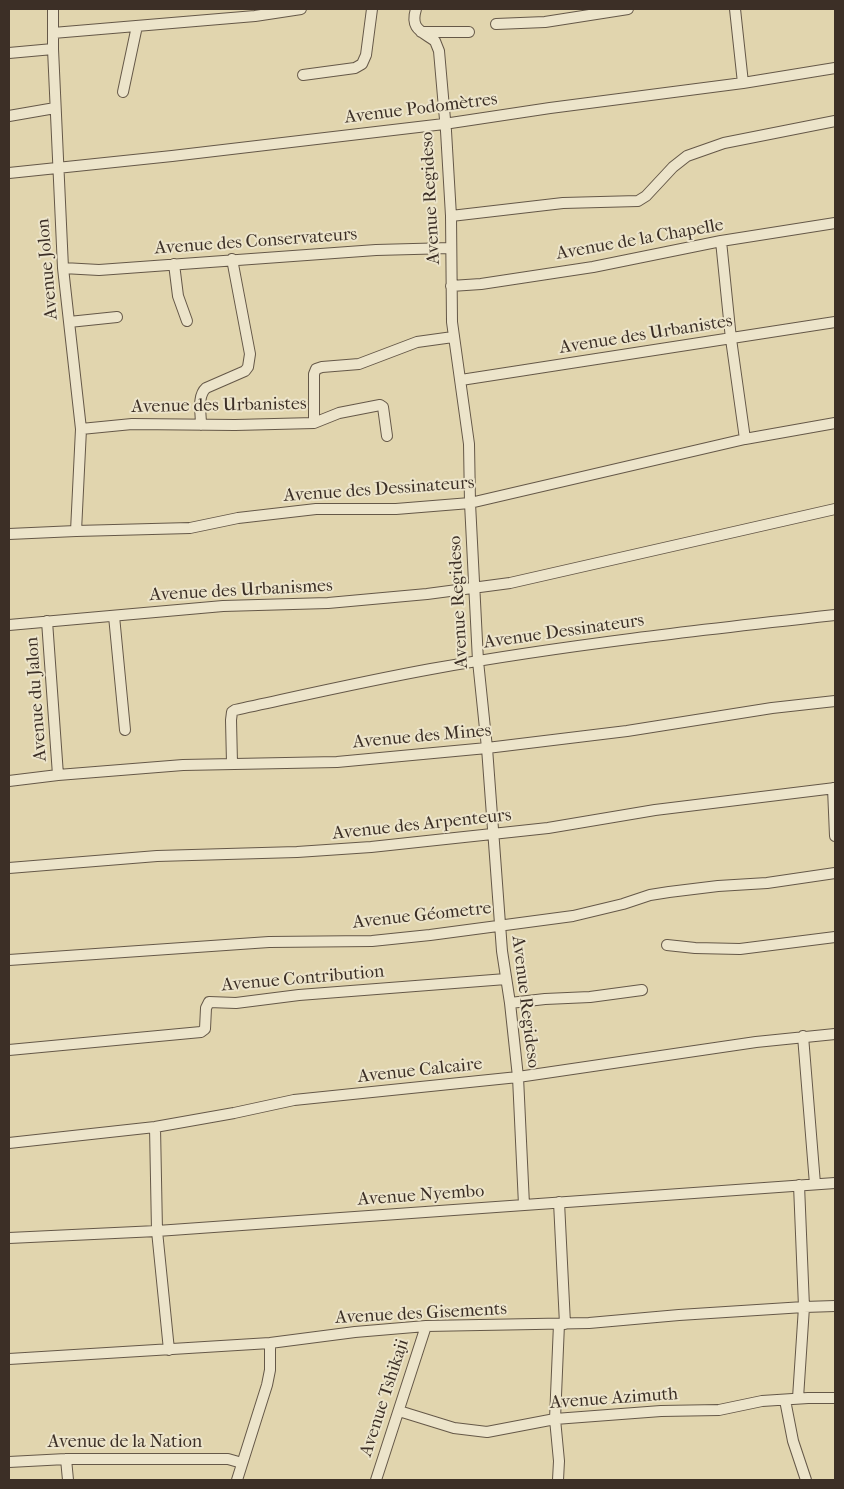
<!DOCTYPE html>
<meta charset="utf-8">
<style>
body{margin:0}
#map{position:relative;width:844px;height:1489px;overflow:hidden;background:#e1d5ae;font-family:"IM FELL French Canon",serif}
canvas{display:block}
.frame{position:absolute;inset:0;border:10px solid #3c2f26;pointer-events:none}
</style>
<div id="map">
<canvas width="844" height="1489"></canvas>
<div class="frame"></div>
</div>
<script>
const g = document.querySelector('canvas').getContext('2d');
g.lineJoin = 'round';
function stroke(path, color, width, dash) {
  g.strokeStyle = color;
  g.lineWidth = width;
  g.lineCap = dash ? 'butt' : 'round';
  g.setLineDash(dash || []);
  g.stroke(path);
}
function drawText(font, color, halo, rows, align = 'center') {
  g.font = font + ' "IM FELL French Canon",serif';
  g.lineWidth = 4;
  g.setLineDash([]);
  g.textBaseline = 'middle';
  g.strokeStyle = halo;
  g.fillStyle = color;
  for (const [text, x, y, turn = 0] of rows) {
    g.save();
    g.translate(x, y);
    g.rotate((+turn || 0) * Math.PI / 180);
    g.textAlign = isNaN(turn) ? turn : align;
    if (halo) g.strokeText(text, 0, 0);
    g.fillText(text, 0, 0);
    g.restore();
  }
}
const minor = new Path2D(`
 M 53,9 L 53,49
 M 416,9 C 410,29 421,31 435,41 L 439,51 L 446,131 L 451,216 L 452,322 L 469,444 L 470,503 L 478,661 L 487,748 L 502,951 L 510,1003 L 518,1077 L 524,1205
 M 735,9 L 743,83
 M 496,24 L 545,22 L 628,9
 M 421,32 L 469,32
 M 53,33 L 255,16 L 301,9
 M 9,53 L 53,49 L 63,268 L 81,429 L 76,531
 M 303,75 L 355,68 L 362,64 L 366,55 L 372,9
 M 123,92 L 137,26
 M 9,116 L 55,108
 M 9,173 L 172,156 L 444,124 L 550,108 L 743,83 L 835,68
 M 451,216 L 563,203 L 638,201 L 646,196 L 673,167 L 687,156 L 724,143 L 835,121
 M 721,241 L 731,339 L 745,439
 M 174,264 L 178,296 L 187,321
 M 63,268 L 99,270 L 376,250 L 451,248
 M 451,286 L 481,284 L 593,267 L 721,241 L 835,223
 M 69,322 L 117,317
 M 461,380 L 835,322
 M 314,423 L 339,413 L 380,405 L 383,407 L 387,436
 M 201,425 C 201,413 197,396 206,388 L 245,371 L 248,367 L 250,354 L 232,259
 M 81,429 L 132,424 L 235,425 L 314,423 L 314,374 L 316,369 L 322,367 L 359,364 L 417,342 L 453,337
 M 9,534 L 76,531 L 190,528 L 238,518 L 316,509 L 396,509 L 470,503 L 745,439 L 835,423
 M 114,616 L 125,730
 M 47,621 L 58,775
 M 9,625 L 223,606 L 328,603 L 427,594 L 510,583 L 835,509
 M 232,763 L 231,720 L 232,712 L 235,710 C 300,696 365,681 431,669 C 565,645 700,630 835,615
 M 9,781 L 58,775 L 183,765 L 337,762 L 487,748 L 627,731 L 772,708 L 835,701
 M 833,788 L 835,836
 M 9,868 L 157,856 L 297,852 L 371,847 L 548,828 L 655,810 L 835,788
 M 667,945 L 695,948 L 740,949 L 835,937
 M 9,960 L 269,942 L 372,941 L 430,935 L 573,916 L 623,904 L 650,895 L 669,892 L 718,886 L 767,883 L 835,873
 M 510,1003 L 545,999 L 590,997 L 642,990
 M 803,1036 L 815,1184
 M 9,1050 L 201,1032 L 205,1029 L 206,1008 L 209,1002 L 236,1003 L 299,995 L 506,979
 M 155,1127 L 157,1231 L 169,1350
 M 9,1143 L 155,1127 L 234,1113 L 294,1100 L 518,1077 L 756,1042 L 835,1034
 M 559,1202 L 565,1324
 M 9,1238 L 157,1231 L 835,1183
 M 9,1359 L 270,1343 L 355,1332 L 426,1326 L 589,1323 L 679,1315 L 804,1307 L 835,1306
 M 798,1398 L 804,1307 L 799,1185
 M 785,1400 L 793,1441 L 806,1480
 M 399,1411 L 454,1428 L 487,1432 L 555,1419 L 661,1411 L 719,1410 L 762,1401 L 808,1398 L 835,1398
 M 66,1459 L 68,1480
 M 9,1462 L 66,1459 L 228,1459 L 242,1463
 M 237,1480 L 267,1385 L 270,1370 L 270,1343
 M 376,1480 L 426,1326
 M 558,1480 L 559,1461 L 555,1419 L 559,1324`);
const streetNames = [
 ["Avenue Podomètres",421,109,-7],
 ["Avenue Regideso",431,198,-93],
 ["Avenue de la Chapelle",640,240,-10],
 ["Avenue des Conservateurs",256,242,-4],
 ["Avenue Jolon",48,269,-95],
 ["Avenue des Urbanistes",646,335,-9],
 ["Avenue des Urbanistes",219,406,-1],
 ["Avenue des Dessinateurs",379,490,-4],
 ["Avenue des Urbanismes",241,591,-3],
 ["Avenue Regideso",459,602,-93],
 ["Avenue Dessinateurs",564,632,-8],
 ["Avenue du Jalon",37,699,-94],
 ["Avenue des Mines",422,737,-5],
 ["Avenue des Arpenteurs",422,825,-6],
 ["Avenue Géometre",422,916,-6],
 ["Avenue Contribution",303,979,-5],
 ["Avenue Regideso",525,1002,83],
 ["Avenue Calcaire",420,1071,-6],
 ["Avenue Nyembo",421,1196,-4],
 ["Avenue des Gisements",421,1314,-3],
 ["Avenue Tshikaji",385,1398,-72],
 ["Avenue Azimuth",614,1399,-4],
 ["Avenue de la Nation",125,1443]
];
stroke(minor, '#655848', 12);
stroke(minor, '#ece4ca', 10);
drawText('18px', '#3c2f26', '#ece4ca', streetNames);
</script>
